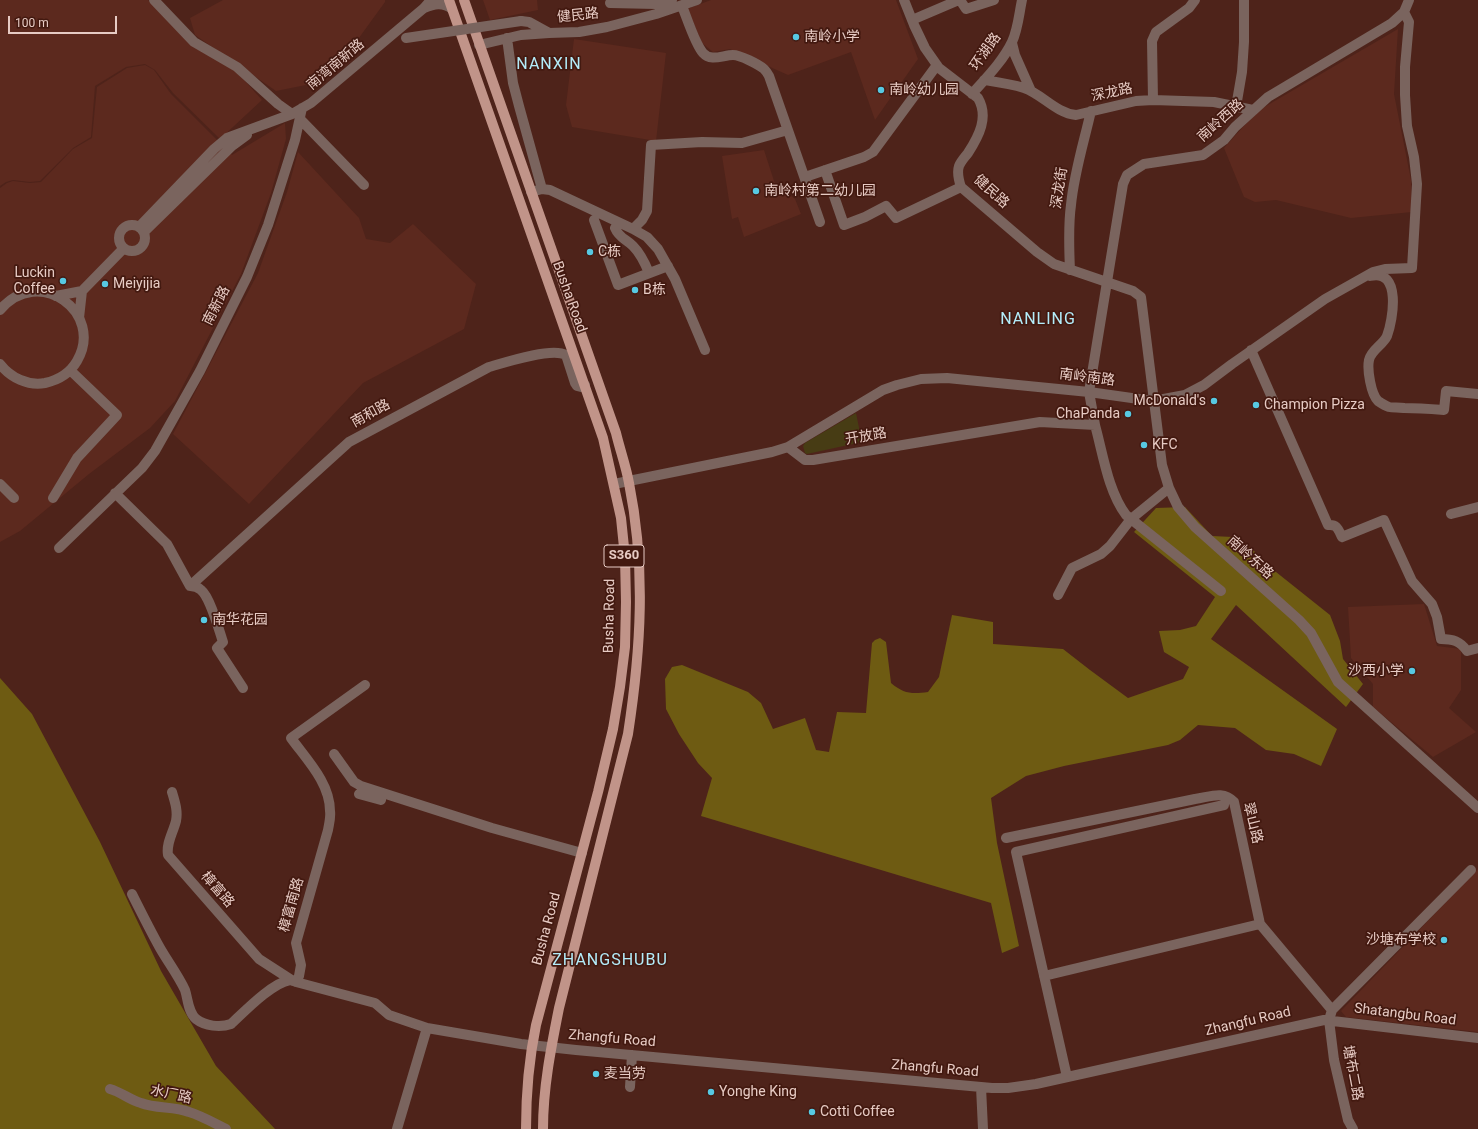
<!DOCTYPE html>
<meta charset="utf-8">
<style>
body{margin:0}
#map{position:relative;width:1478px;height:1129px;overflow:hidden;background:#4e231a;font-family:Roboto,sans-serif}
canvas{display:block}
.scale{position:absolute;left:8px;top:16px;width:109px;height:18px;box-sizing:border-box;border:2px solid #e7cbc4;border-top:0;padding-left:5px;font-size:12px;line-height:14px;white-space:nowrap;color:#e7cbc4;-webkit-text-stroke:3px #431910;paint-order:stroke}
</style>
<div id="map">
<canvas width="1478" height="1129"></canvas>
<div class="scale">100 m</div>
</div>
<script>
const g = document.querySelector('canvas').getContext('2d');
g.lineJoin = 'round';
function fillPath(path, color) {
  g.fillStyle = color;
  g.fill(path, 'evenodd');
}
function stroke(path, color, width, dash) {
  g.strokeStyle = color;
  g.lineWidth = width;
  g.lineCap = dash ? 'butt' : 'round';
  g.setLineDash(dash || []);
  g.stroke(path);
}
function drawText(font, color, halo, rows, align = 'center') {
  g.font = font + ' Roboto,"Noto Sans SC",sans-serif';
  g.lineWidth = 3.5;
  g.setLineDash([]);
  g.textBaseline = 'middle';
  g.strokeStyle = halo;
  g.fillStyle = color;
  for (const [text, x, y, turn = 0] of rows) {
    g.save();
    g.translate(x, y);
    g.rotate((+turn || 0) * Math.PI / 180);
    g.textAlign = isNaN(turn) ? turn : align;
    if (halo) g.strokeText(text, 0, 0);
    g.fillText(text, 0, 0);
    g.restore();
  }
}
const built = new Path2D(`
 M 0,0 L 148,0 L 193,45 L 236,71 L 262,100 L 220,139 L 173,93 L 155,70 L 145,64 L 126,67 L 95,86 L 91,137 L 73,148 L 40,181 L 30,182 L 13,180 L 6,182 L 0,186 Z
 M 223,0 L 385,0 L 385,2 L 348,53 L 306,85 L 276,91 L 195,35 L 190,18 Z
 M 483,0 L 537,0 L 538,10 L 490,20 Z
 M 711,0 L 896,0 L 918,59 L 875,120 L 851,52 L 788,75 L 730,49 L 713,52 L 702,43 L 687,9 Z
 M 1398,29 L 1394,94 L 1411,180 L 1412,212 L 1351,218 L 1276,200 L 1255,202 L 1244,197 L 1224,148 L 1242,128 L 1261,109 Z
 M 574,39 L 666,53 L 656,141 L 572,127 L 566,105 Z
 M 145,65 L 154,70 L 171,94 L 232,155 L 285,123 L 286,139 L 271,193 L 241,274 L 175,401 L 150,428 L 89,474 L 20,531 L 0,542 L 0,188 L 7,183 L 13,181 L 30,183 L 41,182 L 73,149 L 92,138 L 97,87 L 127,68 Z
 M 764,150 L 775,184 L 795,199 L 801,214 L 744,237 L 738,217 L 732,219 L 722,156 Z
 M 298,152 L 359,218 L 366,239 L 390,243 L 413,224 L 476,284 L 464,329 L 363,383 L 249,504 L 173,434 L 258,273 L 287,192 Z
 M 1424,604 L 1437,646 L 1461,649 L 1461,690 L 1449,708 L 1476,732 L 1433,757 L 1373,707 L 1373,684 L 1351,658 L 1348,607 Z
 M 1478,869 L 1478,1032 L 1346,1017 L 1341,1011 Z`);
const green = new Path2D(`
 M 856,413 L 862,442 L 807,454 L 805,453 L 803,446 L 805,443 Z`);
const forest = new Path2D(`
 M 1185,507 L 1212,536 L 1233,537 L 1252,549 L 1271,568 L 1330,615 L 1340,641 L 1343,659 L 1363,684 L 1346,707 L 1236,605 L 1211,639 L 1337,729 L 1321,766 L 1294,754 L 1266,750 L 1235,728 L 1198,725 L 1180,740 L 1168,745 L 1064,766 L 1026,776 L 991,798 L 997,843 L 1019,946 L 1002,953 L 991,903 L 701,816 L 712,778 L 698,763 L 679,734 L 666,709 L 665,679 L 672,667 L 682,665 L 748,692 L 761,703 L 773,729 L 805,718 L 816,750 L 829,752 L 837,712 L 866,713 L 872,643 L 875,640 L 880,638 L 886,642 L 891,683 C 904,694 912,694 928,692 L 939,677 L 952,615 L 993,622 L 993,644 L 1063,649 L 1090,670 L 1128,698 L 1183,679 L 1189,667 L 1164,652 L 1159,631 L 1180,630 L 1196,626 L 1215,597 L 1134,532 L 1156,508 Z
 M 0,678 L 32,714 L 100,842 L 161,971 L 216,1066 L 275,1129 L 0,1129 Z`);
const minor = new Path2D(`
 M 154,0 L 194,42 L 237,67 L 278,104 L 292,114
 M 904,0 L 914,25 L 925,48 L 939,68 L 978,98 C 989,117 979,136 968,153 C 965,157 961,161 959,166 C 957,172 959,181 961,187 L 1037,252 L 1054,264 L 1133,291 L 1141,297 L 1162,465 L 1169,488 L 1178,507 L 1195,527 L 1299,620 L 1311,633 L 1338,682 L 1478,808
 M 960,0 L 966,9 L 994,0
 M 610,3 L 656,4 L 672,0
 M 682,6 C 687,18 695,44 703,53 C 711,62 723,55 733,55 C 740,55 758,64 764,69 C 766,71 768,74 769,76 L 820,222
 M 424,8 C 434,4 443,2 452,9
 M 912,20 L 959,0
 M 521,21 L 529,22 L 549,33 L 579,32 L 607,27 L 656,14 L 697,0
 M 507,38 L 513,83 L 519,106 L 542,189
 M 1012,43 L 1015,55 L 1031,91
 M 479,45 L 521,35 L 549,33
 M 984,80 C 997,82 1011,84 1024,88 C 1042,94 1056,113 1076,115 L 1136,101 L 1153,100 L 1214,102 L 1253,110
 M 972,94 C 986,78 1003,61 1012,42 C 1018,29 1019,14 1022,0
 M 1153,100 L 1152,41 L 1156,32 L 1189,8 L 1195,0
 M 1236,107 L 1242,72 L 1244,42 L 1244,0
 M 300,119 L 364,185
 M 825,170 L 844,225 L 865,217 L 886,206 L 896,218 L 961,187
 M 805,177 L 864,157 L 873,152 L 937,65
 M 531,192 L 542,189 L 550,190 L 633,229 L 647,237 L 658,249 L 675,279 L 705,350
 M 594,220 L 618,285 L 668,266
 M119 238a13 13 0 1 1 26 0a13 13 0 1 1-26 0Z
 M 139,227 L 214,149 L 227,138 L 292,114 L 311,103 L 424,8 L 431,0
 M 615,228 C 619,238 626,239 633,246 C 641,254 645,263 649,273
 M 633,229 L 642,220 L 647,211 L 651,145 L 702,142 L 742,143 L 788,130
 M 144,232 L 232,146 L 247,135
 M 1070,270 C 1069,248 1068,226 1071,205 C 1074,173 1084,142 1091,111
 M 1370,276 C 1402,268 1393,320 1387,336 C 1383,345 1371,350 1369,360 C 1367,370 1371,394 1378,401 C 1381,403 1386,406 1389,407 C 1393,408 1399,407 1404,408 C 1417,408 1431,409 1444,410 L 1446,391 L 1478,394
 M 56,296 L 82,291 L 124,248
 M 0,310 C 39,264 105,313 77,361 C 70,373 59,380 45,383 C 28,386 11,378 0,364
 M 79,318 L 82,291
 M 1251,350 L 1328,525 C 1337,524 1338,529 1342,537 L 1384,520 L 1412,581 L 1432,604 L 1437,617 L 1441,639 C 1453,639 1460,641 1467,651 L 1478,648
 M 1095,425 C 1103,454 1108,491 1126,515 L 1221,591
 M 788,447 L 883,390 L 897,385 L 921,379 L 947,378 L 1089,392 L 1153,401 L 1185,395 L 1204,385 L 1232,364 L 1325,299 L 1373,272 L 1385,269 L 1412,268 L 1417,184 L 1414,157 L 1407,126 L 1405,95 L 1405,67 L 1409,22 L 1404,12
 M 0,484 L 14,498
 M 614,484 L 772,452 L 788,447 L 805,460 L 813,460 L 1040,422 L 1095,425 L 1089,392 L 1123,184 L 1127,175 L 1144,164 L 1203,155 L 1224,140 L 1235,127 L 1268,97 L 1392,23 L 1404,12 L 1409,0
 M 115,493 L 167,544 L 190,586 C 194,586 198,587 201,590 C 210,597 219,630 223,642 L 217,648 L 243,688
 M 53,498 L 77,458 L 117,415 L 70,370
 M 1451,514 L 1478,507
 M 59,548 L 142,468 L 155,451 L 200,371 L 247,277 L 268,225 L 295,140 L 302,108
 M 190,586 L 349,442 L 489,367 C 506,362 552,347 566,355 L 575,383 L 577,386 L 581,387 L 585,385
 M 1058,595 L 1072,568 L 1101,554 L 1110,546 L 1131,519 L 1169,488
 M 365,685 L 291,738 C 307,760 330,783 330,811 C 331,817 329,824 328,830 L 296,943 L 301,965 L 299,976 L 296,982 L 375,1003 L 389,1015 L 427,1028 L 521,1044 L 576,1050 L 992,1088 L 1008,1088 L 1036,1084 L 1324,1020 L 1478,1038
 M 334,754 L 354,782 L 361,786 L 492,828 L 582,853
 M 172,792 C 175,802 178,811 176,821 C 173,833 166,843 168,855 L 259,959 L 293,981
 M 359,794 L 381,800
 M 1006,838 L 1195,799 C 1210,797 1223,790 1234,802 L 1260,924 L 1332,1010
 M 132,894 C 141,912 150,930 160,948 C 168,962 178,975 185,990 C 188,999 188,1012 196,1019 C 205,1026 220,1028 231,1024 C 245,1011 272,983 290,980
 M 1044,976 L 1260,924
 M 1067,1077 L 1016,852 L 1224,805
 M 630,1087 L 632,1055
 M 981,1087 L 983,1129
 M 110,1089 C 121,1092 130,1100 141,1103 C 156,1109 174,1106 189,1112 C 202,1116 214,1123 226,1129
 M 397,1129 L 427,1028
 M 1353,1129 L 1348,1120 L 1334,1060 L 1329,1020 L 1332,1010 L 1471,870`);
const major = new Path2D(`
 M 449,0 L 603,438 L 621,518 L 625,557 L 626,602 L 625,647 L 620,687 L 613,729 L 598,792 L 536,1025 C 529,1059 526,1094 526,1129
 M 464,0 L 616,433 C 620,450 626,466 629,483 C 646,568 641,649 628,734 L 559,1008 C 551,1048 543,1088 543,1129`);
const minorBridge = new Path2D(`
 M 406,38 L 521,21`);
const markers = [
 [796,37,4,"#57c9e2"],
 [881,90,4,"#57c9e2"],
 [756,191,4,"#57c9e2"],
 [590,252,4,"#57c9e2"],
 [63,281,4,"#57c9e2"],
 [105,284,4,"#57c9e2"],
 [635,290,4,"#57c9e2"],
 [1214,401,4,"#57c9e2"],
 [1256,405,4,"#57c9e2"],
 [1128,414,4,"#57c9e2"],
 [1144,445,4,"#57c9e2"],
 [204,620,4,"#57c9e2"],
 [1412,671,4,"#57c9e2"],
 [1444,940,4,"#57c9e2"],
 [596,1074,4,"#57c9e2"],
 [711,1092,4,"#57c9e2"],
 [812,1112,4,"#57c9e2"]
];
const shields = [
 [624,556,40]
];
const shieldNames = [
 ["S360",624,556]
];
const streetNames = [
 ["健民路",578,16,-6],
 ["环湖路",986,52,-55],
 ["南湾南新路",336,65,-40],
 ["深龙路",1112,93,-12],
 ["南岭西路",1221,121,-42],
 ["深龙街",1060,188,-81],
 ["健民路",991,192,42],
 ["Busha Road",569,297,70],
 ["南新路",217,306,-63],
 ["南岭南路",1087,378,7],
 ["南和路",371,414,-29],
 ["开放路",866,437,-10],
 ["南岭东路",1250,558,42],
 ["Busha Road",610,616,-89],
 ["翠山路",1252,823,76],
 ["樟富路",217,890,49],
 ["樟富南路",292,905,-74],
 ["Busha Road",547,929,-75],
 ["Shatangbu Road",1405,1015,7],
 ["Zhangfu Road",1248,1022,-13],
 ["Zhangfu Road",612,1039,5],
 ["Zhangfu Road",935,1069,5],
 ["塘布二路",1352,1073,79],
 ["水厂路",171,1095,12]
];
const poiNames = [
 ["南岭小学",804,37],
 ["南岭幼儿园",889,90],
 ["南岭村第二幼儿园",764,191],
 ["C栋",598,252],
 ["Luckin",55,273,"right"],
 ["Coffee",55,289,"right"],
 ["Meiyijia",113,284],
 ["B栋",643,290],
 ["McDonald's",1206,401,"right"],
 ["Champion Pizza",1264,405],
 ["ChaPanda",1120,414,"right"],
 ["KFC",1152,445],
 ["南华花园",212,620],
 ["沙西小学",1404,671,"right"],
 ["沙塘布学校",1436,940,"right"],
 ["麦当劳",604,1074],
 ["Yonghe King",719,1092],
 ["Cotti Coffee",820,1112]
];
const quarterNames = [
 ["NANXIN",549,65],
 ["NANLING",1038,320],
 ["ZHANGSHUBU",610,961]
];
fillPath(built, '#5c291e');
fillPath(green, '#473c14');
fillPath(forest, '#6e5b12');
stroke(minor, '#7a645e', 10);
stroke(major, '#c19489', 10);
stroke(minorBridge, '#7a645e', 10);
for (const [x, y, r, color] of markers) {
  const dot = new Path2D();
  dot.arc(x, y, r, 0, 2 * Math.PI);
  g.fillStyle = color;
  g.fill(dot);
  stroke(dot, '#431910', 1.5);
}
for (const [x, y, w] of shields) {
  const box = new Path2D();
  box.roundRect(x - w / 2, y - 11, w, 22, 3);
  g.fillStyle = '#431910';
  g.fill(box);
  stroke(box, '#e7cbc4', 1);
}
drawText('bold 13px', '#e7cbc4', null, shieldNames);
drawText('14px', '#e7cbc4', '#431910', streetNames);
drawText('14px', '#e7cbc4', '#431910', poiNames, 'left');
g.letterSpacing = '1px';
drawText('16px', '#b3ecf9', '#431910', quarterNames);
g.letterSpacing = '0px';
</script>
